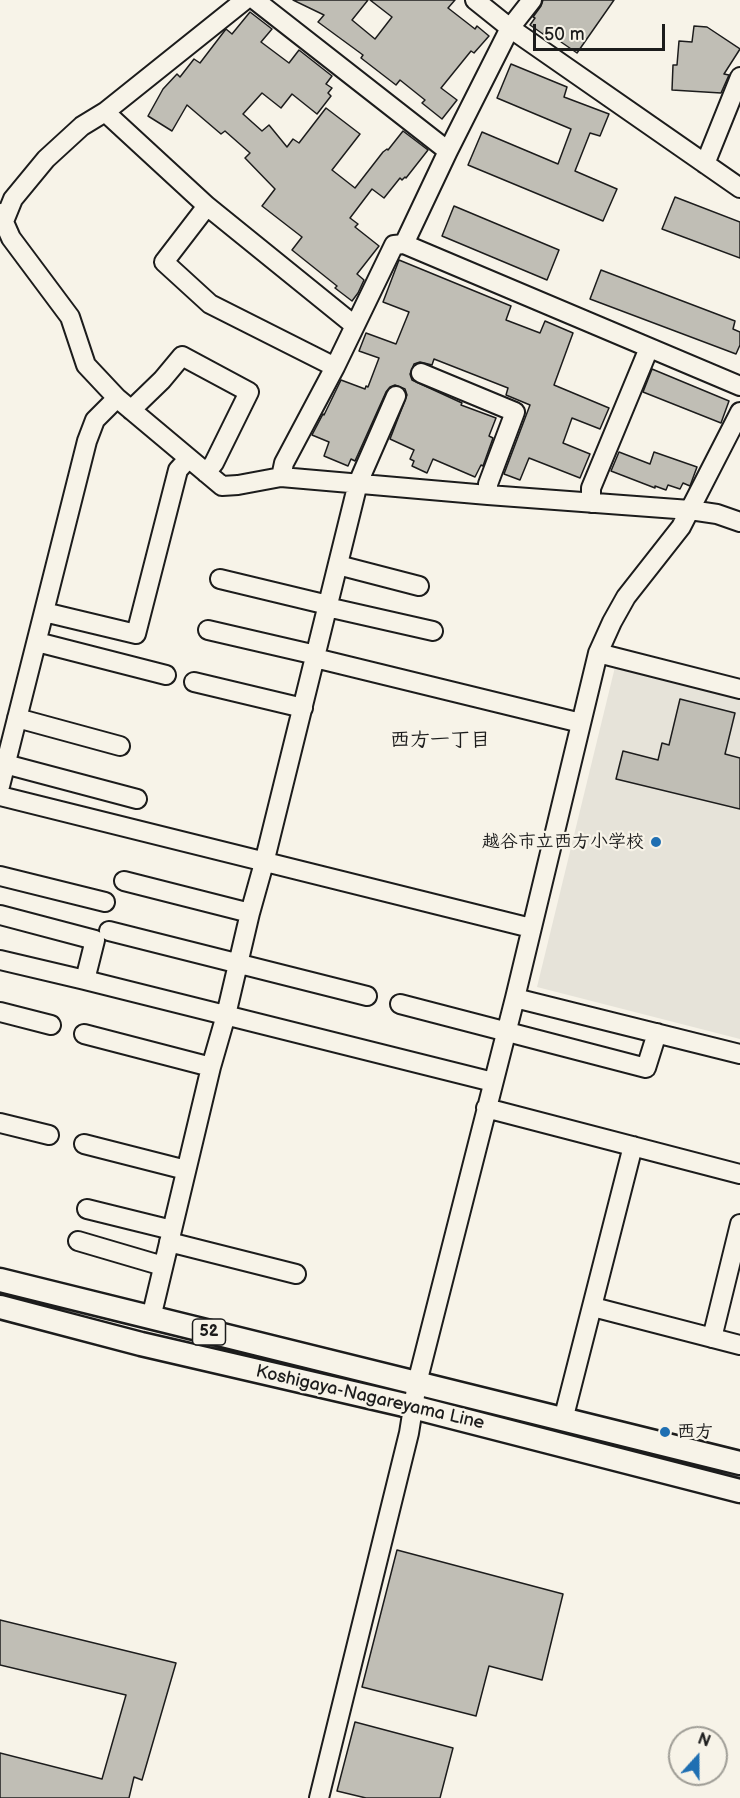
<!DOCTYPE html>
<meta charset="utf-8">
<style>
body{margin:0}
#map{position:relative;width:740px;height:1798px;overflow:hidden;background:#f7f3e8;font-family:"Balsamiq Sans",sans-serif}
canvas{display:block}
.north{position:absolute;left:668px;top:1726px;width:60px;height:60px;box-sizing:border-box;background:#f7f3e8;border:2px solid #9f9d96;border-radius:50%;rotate:21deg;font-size:16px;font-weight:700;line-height:24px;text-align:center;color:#1c1c1c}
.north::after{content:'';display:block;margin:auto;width:21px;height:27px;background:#1f6fb2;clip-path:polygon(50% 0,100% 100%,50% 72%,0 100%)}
.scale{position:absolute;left:533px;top:24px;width:132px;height:27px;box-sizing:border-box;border:3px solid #1c1c1c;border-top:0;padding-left:8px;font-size:18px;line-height:21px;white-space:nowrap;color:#1c1c1c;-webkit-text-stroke:4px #f7f3e8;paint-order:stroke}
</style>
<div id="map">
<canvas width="740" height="1798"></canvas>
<div class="north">N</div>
<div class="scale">50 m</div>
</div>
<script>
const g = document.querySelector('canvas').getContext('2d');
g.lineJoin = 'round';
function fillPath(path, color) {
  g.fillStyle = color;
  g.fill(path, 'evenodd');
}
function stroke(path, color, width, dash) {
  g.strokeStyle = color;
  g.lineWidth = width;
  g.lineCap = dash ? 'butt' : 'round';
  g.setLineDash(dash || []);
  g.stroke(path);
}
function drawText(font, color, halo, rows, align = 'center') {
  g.font = font + ' "Balsamiq Sans","Klee One",sans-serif';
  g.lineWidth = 4.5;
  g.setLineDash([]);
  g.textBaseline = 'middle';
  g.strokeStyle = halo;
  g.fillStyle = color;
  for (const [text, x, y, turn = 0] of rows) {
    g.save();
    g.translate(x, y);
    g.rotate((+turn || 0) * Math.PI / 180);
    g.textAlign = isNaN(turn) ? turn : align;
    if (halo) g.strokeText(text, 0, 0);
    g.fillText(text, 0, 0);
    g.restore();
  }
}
const built = new Path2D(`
 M 615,667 L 740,698 L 740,1039 L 537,987 Z`);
const building = new Path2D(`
 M 293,0 L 368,0 L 352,20 L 375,39 L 392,17 L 370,0 L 455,0 L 448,8 L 475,29 L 477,26 L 489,36 L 474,53 L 471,51 L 441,88 L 457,100 L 442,119 L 422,103 L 425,100 L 400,80 L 396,85 L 361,58 L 363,55 L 318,22 L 324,15 Z
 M 543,0 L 614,0 L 577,53 L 545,31 L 543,34 L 530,25 L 535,18 L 533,17 L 541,6 Z
 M 250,12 L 272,29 L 261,42 L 289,63 L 299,50 L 332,76 L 326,84 L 332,88 L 328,93 L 331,96 L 317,114 L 292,94 L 281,108 L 262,93 L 243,114 L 262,131 L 269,125 L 287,147 L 293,139 L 299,143 L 326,108 L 360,134 L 332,170 L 355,188 L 383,152 L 387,149 L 388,150 L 403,131 L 428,150 L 406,178 L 405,177 L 402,180 L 400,178 L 384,198 L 372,189 L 350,218 L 358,224 L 355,227 L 379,246 L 357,274 L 364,280 L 358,293 L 352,301 L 335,288 L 337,286 L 292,250 L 302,237 L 262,206 L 275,189 L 245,158 L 250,153 L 225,131 L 221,134 L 187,105 L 172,131 L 148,116 L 163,89 L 177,74 L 180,77 L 194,59 L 200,63 L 226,29 L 232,34 Z
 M 694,26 L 707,27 L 740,49 L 724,74 L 729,75 L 721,93 L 672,90 L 673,65 L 677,65 L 679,41 L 692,42 Z
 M 511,64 L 567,87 L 564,97 L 609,114 L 600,136 L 590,133 L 575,171 L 617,189 L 603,221 L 468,165 L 482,132 L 558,164 L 571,129 L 497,98 Z
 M 675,197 L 740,222 L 740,258 L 662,229 Z
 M 454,206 L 559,250 L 547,280 L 442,236 Z
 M 399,260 L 511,306 L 506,320 L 540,333 L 545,321 L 573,333 L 554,385 L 609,408 L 600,429 L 572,418 L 563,443 L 590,454 L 580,478 L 529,458 L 520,480 L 504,474 L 530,405 L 506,395 L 508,388 L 434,359 L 432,365 L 420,362 L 414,364 L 410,374 L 412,380 L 462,403 L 461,405 L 496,418 L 489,436 L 493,438 L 483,466 L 481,465 L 475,477 L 433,459 L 427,473 L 412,466 L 414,461 L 410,459 L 414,450 L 390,439 L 407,395 L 405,389 L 395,385 L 390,387 L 386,392 L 355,461 L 351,459 L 348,466 L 324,456 L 329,442 L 312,435 L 323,414 L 324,415 L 341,380 L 365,389 L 366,386 L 368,387 L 379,358 L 359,351 L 366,333 L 396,344 L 409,312 L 383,302 Z
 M 601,270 L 735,321 L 733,329 L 740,332 L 740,345 L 736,354 L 590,299 Z
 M 652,369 L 729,401 L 721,423 L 643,392 Z
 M 619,452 L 650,464 L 654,452 L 697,467 L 690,486 L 683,483 L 680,489 L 668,485 L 666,490 L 655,486 L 655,488 L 611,471 Z
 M 680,699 L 735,713 L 725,754 L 740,758 L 740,809 L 616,779 L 623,751 L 658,760 L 662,743 L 669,745 Z
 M 397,1550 L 563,1594 L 542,1680 L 489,1666 L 476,1716 L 362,1687 Z
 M 0,1620 L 176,1663 L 142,1780 L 134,1777 L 129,1798 L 0,1798 L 0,1753 L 102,1779 L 126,1695 L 0,1665 Z
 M 355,1722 L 453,1748 L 440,1798 L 366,1798 L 337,1791 Z`);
const minor = new Path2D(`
 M 255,0 L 448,151
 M 475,0 L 510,28 L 740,188
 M 105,112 L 207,206 L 354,325
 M 705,164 L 740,77
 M 207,206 L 164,262 L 210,304 L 335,367
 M 0,213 L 11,238 L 70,317 L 86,365 L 117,398 L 222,486 L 238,485 L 281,477 L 488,495 L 690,510 L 717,514 L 740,522
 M 2,226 L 13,199 L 46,159 L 82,126 L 105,112 L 245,0
 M 404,244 L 448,151 L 510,28 L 532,0
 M 421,373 L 515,412 L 488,484 L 488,495
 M 131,410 L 162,380 L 182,356 L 249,392 L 214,463 L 206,473
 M 281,477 L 284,463 L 335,367 L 394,245 L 404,244 L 740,386
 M 591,503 L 591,488 L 649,348
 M 338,565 L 419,586
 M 220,579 L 328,605
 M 327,607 L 433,631
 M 44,612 L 136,634 L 178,470 L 188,459
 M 208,630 L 316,655
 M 37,642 L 166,675
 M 598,653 L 740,689
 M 315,658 L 581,723
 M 194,682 L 303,708
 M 17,718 L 120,746
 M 5,764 L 137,799
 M 0,786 L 87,441 L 95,420 L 117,398
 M 0,796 L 531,928
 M 0,876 L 105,902
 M 124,881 L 250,913
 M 0,915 L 95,940 L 85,980 L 0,960
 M 109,931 L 367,996
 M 85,980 L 493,1082
 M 515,998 L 740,1054
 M 400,1004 L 646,1068 L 657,1033
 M 0,1012 L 51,1025
 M 84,1034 L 211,1067
 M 486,1108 L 740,1174
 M 0,1123 L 49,1135
 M 84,1144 L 186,1170
 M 87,1209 L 172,1230
 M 78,1241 L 163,1266
 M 169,1242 L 296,1274
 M 593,1307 L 740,1345
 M 151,1318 L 211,1067 L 226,1015 L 250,913 L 264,863 L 358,483 L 396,396
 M 712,1338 L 740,1224
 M 563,1420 L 633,1146
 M 319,1798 L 409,1433 L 417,1383 L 515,998 L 598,653 L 612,622 L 626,597 L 681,527 L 740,412`);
const major = new Path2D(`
 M 0,1280 L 740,1463
 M 0,1307 L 141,1344 L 413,1407 L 740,1491`);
const markers = [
 [656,842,6,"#1f6fb2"],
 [665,1432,6,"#1f6fb2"]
];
const shields = [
 [209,1332,33]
];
const shieldNames = [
 ["52",209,1332]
];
const poiNames = [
 ["越谷市立西方小学校",644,842],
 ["西方",677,1432,"left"]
];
const streetNames = [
 ["Koshigaya-Nagareyama Line",370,1398,13]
];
const neighbourhoodNames = [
 ["西方一丁目",440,741]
];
fillPath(built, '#e6e3d9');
fillPath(building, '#c0beb5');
stroke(building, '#1c1c1c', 1.5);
stroke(minor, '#1c1c1c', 22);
stroke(major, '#1c1c1c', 27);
stroke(minor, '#f7f3e8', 18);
stroke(major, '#f7f3e8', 22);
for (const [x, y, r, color] of markers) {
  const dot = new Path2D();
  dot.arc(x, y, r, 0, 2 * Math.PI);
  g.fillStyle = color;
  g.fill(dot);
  stroke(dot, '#f7f3e8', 2);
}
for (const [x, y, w] of shields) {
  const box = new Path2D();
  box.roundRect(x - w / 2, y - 13, w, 26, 4.5);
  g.fillStyle = '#f7f3e8';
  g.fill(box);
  stroke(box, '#1c1c1c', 1.5);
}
drawText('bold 16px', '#1c1c1c', null, shieldNames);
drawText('bold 18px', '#1c1c1c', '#f7f3e8', poiNames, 'right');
drawText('18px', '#1c1c1c', '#f7f3e8', streetNames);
drawText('bold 20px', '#1c1c1c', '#f7f3e8', neighbourhoodNames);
</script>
